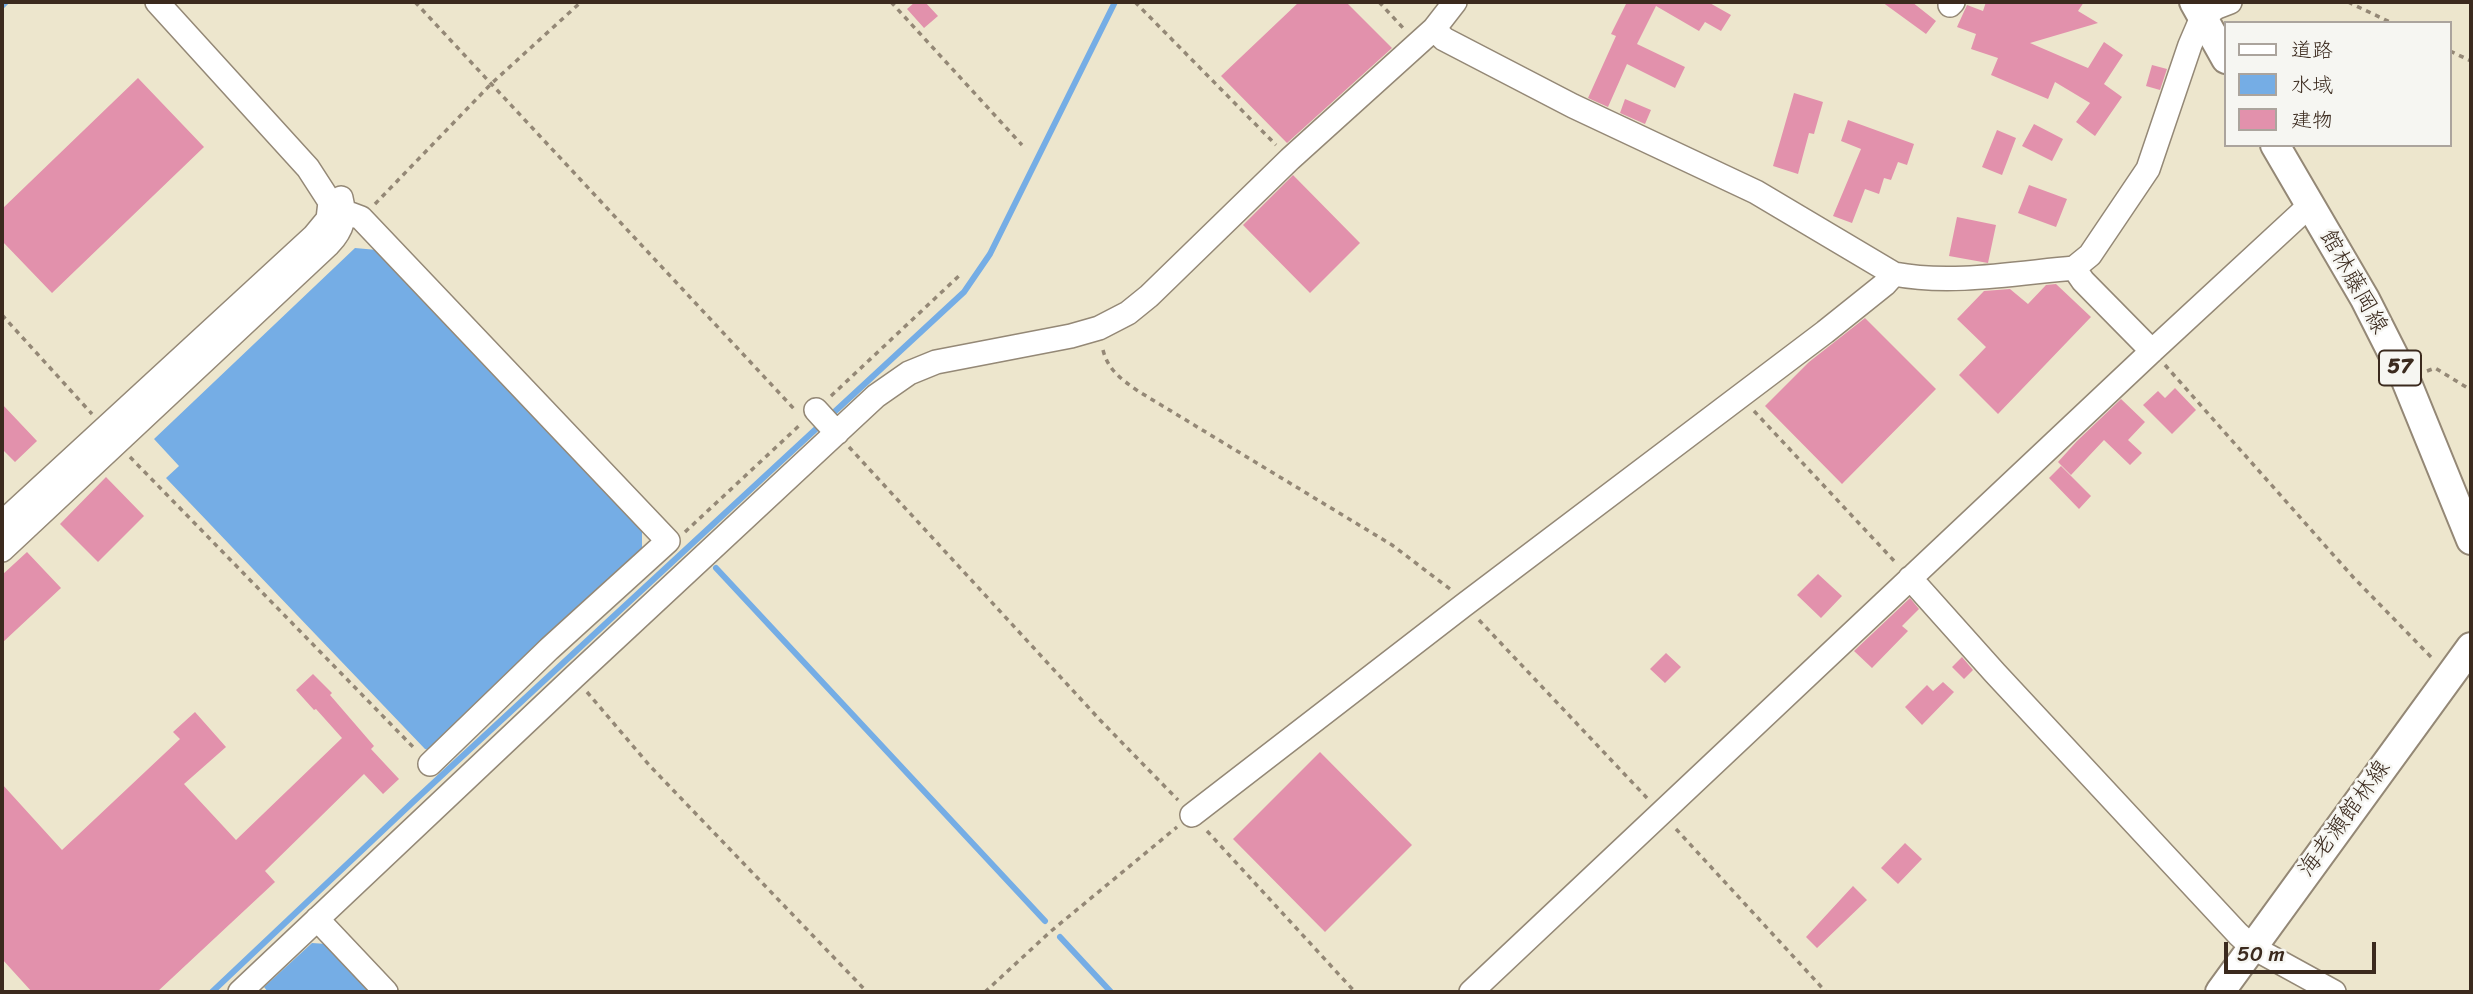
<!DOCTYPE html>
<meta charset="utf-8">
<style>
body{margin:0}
#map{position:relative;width:2473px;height:994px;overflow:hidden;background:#ede6cd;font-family:Sriracha,"Klee One",sans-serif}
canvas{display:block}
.frame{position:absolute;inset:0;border:4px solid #3b2a1e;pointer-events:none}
.legend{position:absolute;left:2224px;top:21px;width:228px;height:126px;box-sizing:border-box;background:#f6f6f2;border:2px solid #aba49d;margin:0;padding:9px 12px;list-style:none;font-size:21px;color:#3b2a1e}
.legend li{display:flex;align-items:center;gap:14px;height:35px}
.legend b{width:35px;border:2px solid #aba49d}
.scale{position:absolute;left:2224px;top:942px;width:152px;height:32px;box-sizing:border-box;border:4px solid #3b2a1e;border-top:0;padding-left:9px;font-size:21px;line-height:24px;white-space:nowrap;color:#3b2a1e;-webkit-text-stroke:5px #f6f6f2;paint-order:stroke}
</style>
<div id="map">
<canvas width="2473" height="994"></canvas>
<div class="frame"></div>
<ul class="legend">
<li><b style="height:9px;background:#fff"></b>道路</li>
<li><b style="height:19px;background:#75ade5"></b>水域</li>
<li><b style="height:19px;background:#e291ac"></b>建物</li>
</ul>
<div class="scale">50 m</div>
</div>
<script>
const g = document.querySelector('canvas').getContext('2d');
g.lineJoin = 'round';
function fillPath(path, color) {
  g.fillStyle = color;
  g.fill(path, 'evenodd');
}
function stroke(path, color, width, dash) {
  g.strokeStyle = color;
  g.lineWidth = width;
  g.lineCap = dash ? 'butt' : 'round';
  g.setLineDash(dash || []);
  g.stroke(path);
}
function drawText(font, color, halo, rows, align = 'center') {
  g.font = font + ' Sriracha,"Klee One",sans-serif';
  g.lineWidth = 5;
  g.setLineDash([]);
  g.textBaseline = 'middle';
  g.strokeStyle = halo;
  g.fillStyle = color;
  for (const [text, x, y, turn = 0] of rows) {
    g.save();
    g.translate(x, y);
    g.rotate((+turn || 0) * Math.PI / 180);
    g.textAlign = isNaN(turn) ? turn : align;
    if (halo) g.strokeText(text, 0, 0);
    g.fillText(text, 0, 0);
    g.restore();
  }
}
const water = new Path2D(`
 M 355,248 L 377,250 L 642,526 L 642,554 L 433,751 L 425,749 L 166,478 L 179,466 L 154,439 Z
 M 312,943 L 327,944 L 372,992 L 268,992 L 264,987 Z`);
const stream = new Path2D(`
 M 2,6 L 6,2
 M 716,568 L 1045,921
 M 1060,937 L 1111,992
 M 212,992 L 414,801 L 964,292 L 990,254 L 1115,2`);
const building = new Path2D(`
 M 915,2 L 925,2 L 938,16 L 924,28 L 907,9 Z
 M 1299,2 L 1346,2 L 1392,48 L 1287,143 L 1221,76 Z
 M 1627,2 L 1708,2 L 1731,15 L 1721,31 L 1705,22 L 1699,31 L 1656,6 L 1637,44 L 1685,67 L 1675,88 L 1627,64 L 1608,107 L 1588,98 L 1616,36 L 1611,34 Z
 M 1882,2 L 1912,2 L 1936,21 L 1926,34 Z
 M 1986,2 L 2084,2 L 2078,11 L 2098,23 L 2030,43 L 2088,68 L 2104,42 L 2123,55 L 2104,84 L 2122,97 L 2095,136 L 2076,122 L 2090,103 L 2055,82 L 2048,99 L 1991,75 L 1998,58 L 1971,49 L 1976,34 L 1957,27 L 1967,5 L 1983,11 Z
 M 2152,65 L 2167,69 L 2160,90 L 2146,86 Z
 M 138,78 L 204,147 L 52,293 L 2,241 L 2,209 Z
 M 1794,93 L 1823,102 L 1814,134 L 1809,133 L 1798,174 L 1773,166 Z
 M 1625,99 L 1651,110 L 1645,124 L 1620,113 Z
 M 1848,120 L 1914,144 L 1907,165 L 1898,162 L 1891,180 L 1884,178 L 1879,194 L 1865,189 L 1852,223 L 1833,216 L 1861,149 L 1841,141 Z
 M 2034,124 L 2063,139 L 2052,161 L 2022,146 Z
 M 1997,130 L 2016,138 L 2002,175 L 1982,167 Z
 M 1293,175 L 1360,243 L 1310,293 L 1243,225 Z
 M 2029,185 L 2067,199 L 2056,227 L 2018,213 Z
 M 1957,217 L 1996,225 L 1988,263 L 1949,256 Z
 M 2056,284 L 2091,317 L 1998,414 L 1959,375 L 1986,347 L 1957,319 L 1984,291 L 2010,289 L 2028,304 L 2046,285 Z
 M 1865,318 L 1936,389 L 1842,484 L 1765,406 L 1809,362 Z
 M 2175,388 L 2196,410 L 2172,434 L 2143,405 L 2158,391 L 2165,398 Z
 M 2121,399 L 2145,422 L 2128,440 L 2142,453 L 2130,465 L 2104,440 L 2071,475 L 2058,462 L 2077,441 Z
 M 2,404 L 37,441 L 15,462 L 2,449 Z
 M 2061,466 L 2091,496 L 2079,509 L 2049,478 Z
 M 106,477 L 144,516 L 98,562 L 60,524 Z
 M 27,552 L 61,588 L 2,643 L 2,575 Z
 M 1818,574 L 1842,596 L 1821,618 L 1797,595 Z
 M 1910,598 L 1919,609 L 1902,626 L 1908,631 L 1872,668 L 1854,651 Z
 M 1666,653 L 1681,667 L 1665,683 L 1650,669 Z
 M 1962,657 L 1973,670 L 1964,679 L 1952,667 Z
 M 313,674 L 332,693 L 330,695 L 374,746 L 371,749 L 399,779 L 383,794 L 364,774 L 265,871 L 275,882 L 157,992 L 32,992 L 2,959 L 2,784 L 62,850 L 180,739 L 173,732 L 195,712 L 226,747 L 184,784 L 236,840 L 342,738 L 316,709 L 314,710 L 296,690 Z
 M 1943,682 L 1954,692 L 1922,725 L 1905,707 L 1927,685 L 1933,691 Z
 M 1320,752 L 1412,845 L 1325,932 L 1233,839 Z
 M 1905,843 L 1922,859 L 1898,884 L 1881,868 Z
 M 1853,886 L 1867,900 L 1817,948 L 1806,937 Z`);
const path = new Path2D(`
 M 415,2 L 796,411
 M 891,2 L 1022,145
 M 1135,2 L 1276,145
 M 1379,2 L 1404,29
 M 2348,2 L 2392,23
 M 2450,51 L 2471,61
 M 375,204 L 492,83 L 581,2
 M 2,315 L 92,414
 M 1103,350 C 1108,370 1121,379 1138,391 L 1392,545 L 1450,589
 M 2165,365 L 2353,577 L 2433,659
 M 2427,371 L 2435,368 L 2471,390
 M 831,396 L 962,273
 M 1754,411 L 1897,564
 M 849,447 L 1100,720 L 1178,800
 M 130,457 L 416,750
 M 685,532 L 802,423
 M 1479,620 L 1647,798
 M 587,692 L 650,766 L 867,992
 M 1676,829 L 1826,992
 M 1207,831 L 1355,992
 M 985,992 L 1050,932 L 1177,827`);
const minor = new Path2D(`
 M 1950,5 L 1953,2
 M 1434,29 L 1444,39 L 1573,106 L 1756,192 L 1894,274 C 1951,285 2017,273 2074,268 L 2090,255 L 2148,169 L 2190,45 L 2202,17 L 2217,7 L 2230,2
 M 345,212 L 361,218 L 668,541 L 549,649 L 430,764
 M 2074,268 L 2083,281 L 2152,351
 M 816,410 L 837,433
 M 2,523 L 314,236 L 328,219 L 330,202 L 308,168 L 157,2
 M 2,550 L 329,244 C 343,229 346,217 341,198
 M 1910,578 L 1995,673 L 2238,934 L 2252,947 L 2334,992
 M 1192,815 L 1464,605 L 1825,332 L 1885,284 L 1894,274
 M 317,919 L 386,992
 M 240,992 L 574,677 L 876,396 L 909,373 L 936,362 L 1071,336 L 1099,328 L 1128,313 L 1149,296 L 1290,159 L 1434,29 L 1455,2
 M 1471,992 L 2152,351 L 2309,206`);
const major = new Path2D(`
 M 2194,2 L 2226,59
 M 2275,145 L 2365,299 L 2405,378 L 2471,540
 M 2220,992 L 2471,647`);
const shields = [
 [2400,368,42]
];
const shieldNames = [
 ["57",2400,368]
];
const streetNames = [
 ["館林藤岡線",2353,282,61],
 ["海老瀬館林線",2345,819,-54]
];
fillPath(water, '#75ade5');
stroke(stream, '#75ade5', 6);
fillPath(building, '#e291ac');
stroke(minor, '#948876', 26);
stroke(major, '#948876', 32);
stroke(path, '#948876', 3.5, [5, 5]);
stroke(minor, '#fff', 23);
stroke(major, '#fff', 28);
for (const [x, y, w] of shields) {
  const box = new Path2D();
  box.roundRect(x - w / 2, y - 17.5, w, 35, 5);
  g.fillStyle = '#f6f6f2';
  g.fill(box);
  stroke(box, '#3b2a1e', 2);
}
drawText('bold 21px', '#3b2a1e', null, shieldNames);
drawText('23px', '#3b2a1e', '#f6f6f2', streetNames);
</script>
